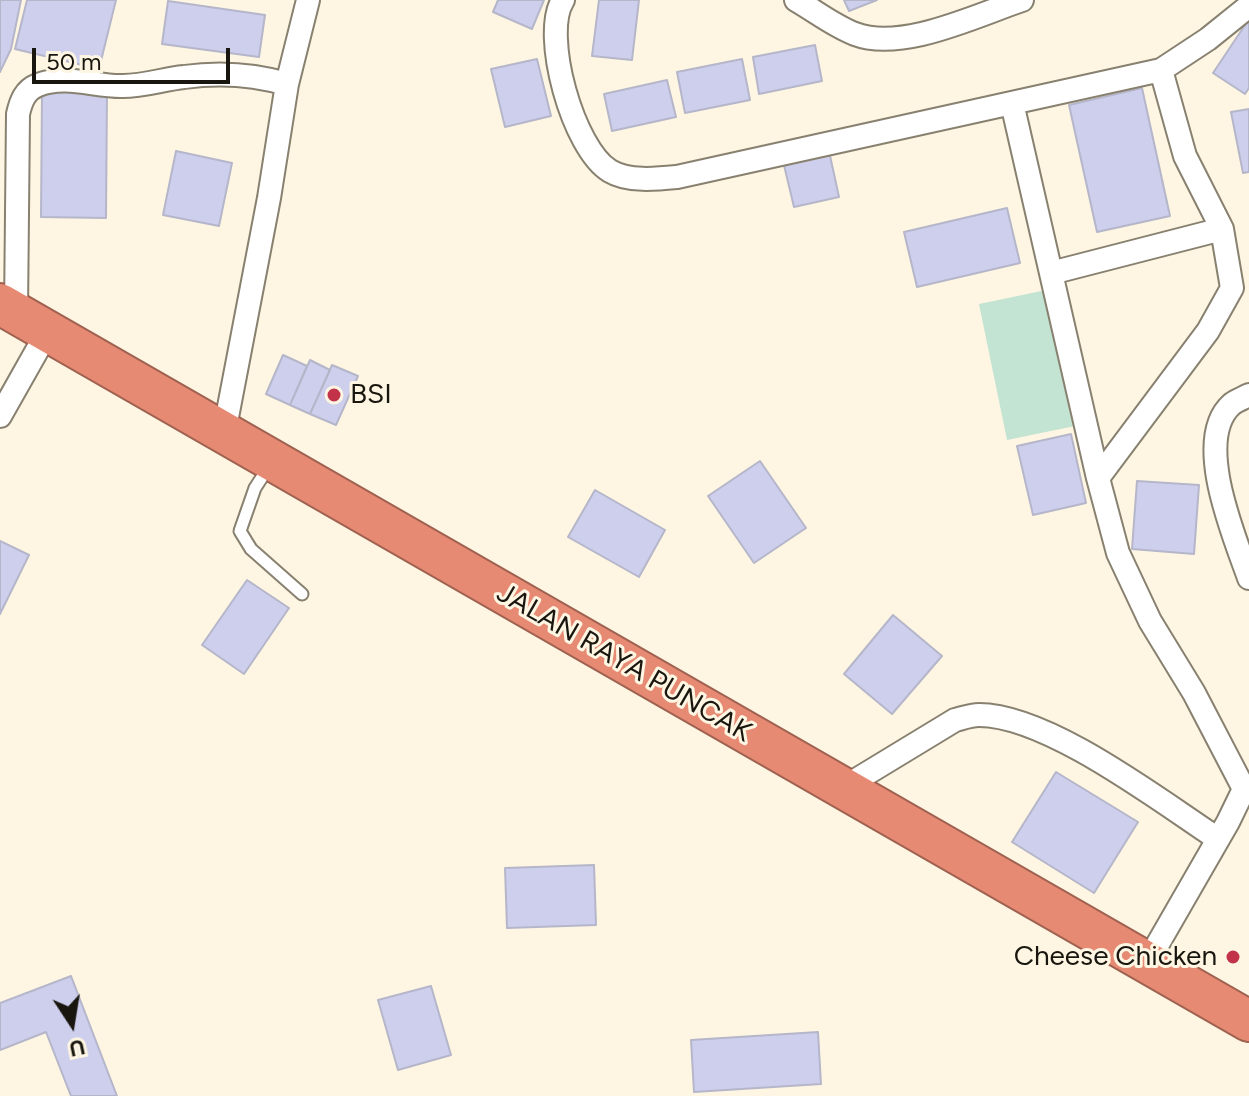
<!DOCTYPE html>
<style>
body{margin:0}
#map{position:relative;width:1249px;height:1096px;overflow:hidden;background:#fef6e3;font-family:Figtree,sans-serif}
canvas{display:block}
.north{position:absolute;left:32px;top:984px;width:80px;height:80px;-webkit-text-stroke:6px #fef6e3;paint-order:stroke;rotate:168deg;font-size:22px;font-weight:700;line-height:32px;text-align:center;color:#18160f}
.north::after{content:'';display:block;margin:auto;width:28px;height:36px;background:#18160f;clip-path:polygon(50% 0,100% 100%,50% 72%,0 100%)}
.scale{position:absolute;left:32px;top:48px;width:198px;height:36px;box-sizing:border-box;border:4px solid #18160f;border-top:0;padding-left:10px;font-size:24px;line-height:28px;white-space:nowrap;color:#18160f;-webkit-text-stroke:6px #fef6e3;paint-order:stroke}
</style>
<div id="map">
<canvas width="1249" height="1096"></canvas>
<div class="north">U</div>
<div class="scale">50 m</div>
</div>
<script>
const g = document.querySelector('canvas').getContext('2d');
g.lineJoin = 'round';
function fillPath(path, color) {
  g.fillStyle = color;
  g.fill(path, 'evenodd');
}
function stroke(path, color, width, dash) {
  g.strokeStyle = color;
  g.lineWidth = width;
  g.lineCap = dash ? 'butt' : 'round';
  g.setLineDash(dash || []);
  g.stroke(path);
}
function drawText(font, color, halo, rows, align = 'center') {
  g.font = font + ' Figtree,sans-serif';
  g.lineWidth = 6;
  g.setLineDash([]);
  g.textBaseline = 'middle';
  g.strokeStyle = halo;
  g.fillStyle = color;
  for (const [text, x, y, turn = 0] of rows) {
    g.save();
    g.translate(x, y);
    g.rotate((+turn || 0) * Math.PI / 180);
    g.textAlign = isNaN(turn) ? turn : align;
    if (halo) g.strokeText(text, 0, 0);
    g.fillText(text, 0, 0);
    g.restore();
  }
}
const green = new Path2D(`
 M 1051,289 L 1080,425 L 1007,440 L 979,304 Z`);
const building = new Path2D(`
 M 0,0 L 21,0 L 11,49 L 0,72 Z
 M 27,0 L 116,0 L 99,69 L 15,49 Z
 M 498,0 L 544,0 L 532,29 L 493,12 Z
 M 599,0 L 639,0 L 632,60 L 592,56 Z
 M 844,0 L 877,0 L 849,11 Z
 M 168,1 L 265,15 L 259,57 L 162,44 Z
 M 1249,19 L 1249,88 L 1245,94 L 1213,73 Z
 M 815,45 L 822,81 L 759,94 L 753,57 Z
 M 537,59 L 551,116 L 505,127 L 491,69 Z
 M 742,59 L 750,100 L 685,113 L 677,72 Z
 M 667,80 L 676,117 L 612,131 L 604,94 Z
 M 1142,88 L 1170,216 L 1097,232 L 1069,105 Z
 M 42,92 L 107,92 L 106,218 L 41,217 Z
 M 1249,109 L 1249,172 L 1243,173 L 1231,112 Z
 M 176,151 L 232,163 L 219,226 L 163,215 Z
 M 829,151 L 839,197 L 794,207 L 783,161 Z
 M 1007,208 L 1020,263 L 917,287 L 904,232 Z
 M 283,355 L 307,366 L 290,405 L 266,394 Z
 M 310,360 L 330,370 L 310,414 L 290,405 Z
 M 332,365 L 358,376 L 336,425 L 310,414 Z
 M 1071,434 L 1086,503 L 1033,515 L 1017,446 Z
 M 760,461 L 806,528 L 754,563 L 708,496 Z
 M 1137,481 L 1199,485 L 1194,554 L 1132,549 Z
 M 595,490 L 665,530 L 639,577 L 568,537 Z
 M 0,541 L 29,555 L 0,614 Z
 M 247,580 L 289,608 L 244,674 L 202,645 Z
 M 893,615 L 942,656 L 892,714 L 844,674 Z
 M 1056,772 L 1138,822 L 1094,893 L 1012,842 Z
 M 594,865 L 596,925 L 507,928 L 505,868 Z
 M 71,976 L 117,1096 L 71,1096 L 46,1032 L 0,1050 L 0,1003 Z
 M 431,986 L 451,1055 L 398,1070 L 378,1000 Z
 M 818,1032 L 821,1084 L 694,1092 L 691,1040 Z`);
const lane = new Path2D(`
 M 268,468 L 255,488 L 240,531 L 251,549 L 302,594`);
const street = new Path2D(`
 M 563,0 C 541,34 573,149 610,171 C 628,182 657,179 677,177 L 1161,70 L 1208,39 L 1249,6
 M 796,0 C 815,11 834,26 855,34 C 902,52 977,15 1022,0
 M 287,84 L 308,0
 M 1012,103 L 1098,478 L 1118,553 L 1150,621 L 1194,693 L 1244,789 L 1228,822 L 1148,961
 M 1051,273 L 1222,229
 M 16,312 L 18,114 C 21,101 25,90 38,85 C 66,74 96,87 123,86 C 144,86 164,79 184,77 C 219,72 253,74 287,84 L 269,198 L 224,433
 M 1249,395 C 1244,398 1237,400 1232,404 C 1192,439 1235,538 1249,578
 M 0,416 L 48,331
 M 1098,478 L 1208,331 L 1232,288 L 1222,229 L 1185,156 L 1161,70
 M 843,788 L 955,720 C 963,718 971,715 979,715 C 1048,715 1160,801 1218,839`);
const highway = new Path2D(`
 M 0,304 L 1249,1021`);
const markers = [
 [334,395,8,"#c23249"],
 [1233,957,8,"#c23249"]
];
const poiNames = [
 ["BSI",350,395],
 ["Cheese Chicken",1217,957,"right"]
];
const streetNames = [
 ["JALAN RAYA PUNCAK",624,663,30]
];
fillPath(green, '#c3e3d3');
fillPath(building, '#cdcfed');
stroke(building, '#b5b6c9', 2);
stroke(lane, '#888170', 15);
stroke(street, '#888170', 26);
stroke(highway, '#9f6150', 44);
stroke(lane, '#fff', 11);
stroke(street, '#fff', 22);
stroke(highway, '#e78a73', 40);
for (const [x, y, r, color] of markers) {
  const dot = new Path2D();
  dot.arc(x, y, r, 0, 2 * Math.PI);
  g.fillStyle = color;
  g.fill(dot);
  stroke(dot, '#fef6e3', 3);
}
drawText('28px', '#18160f', '#fef6e3', poiNames, 'left');
drawText('28px', '#18160f', '#fef6e3', streetNames);
</script>
